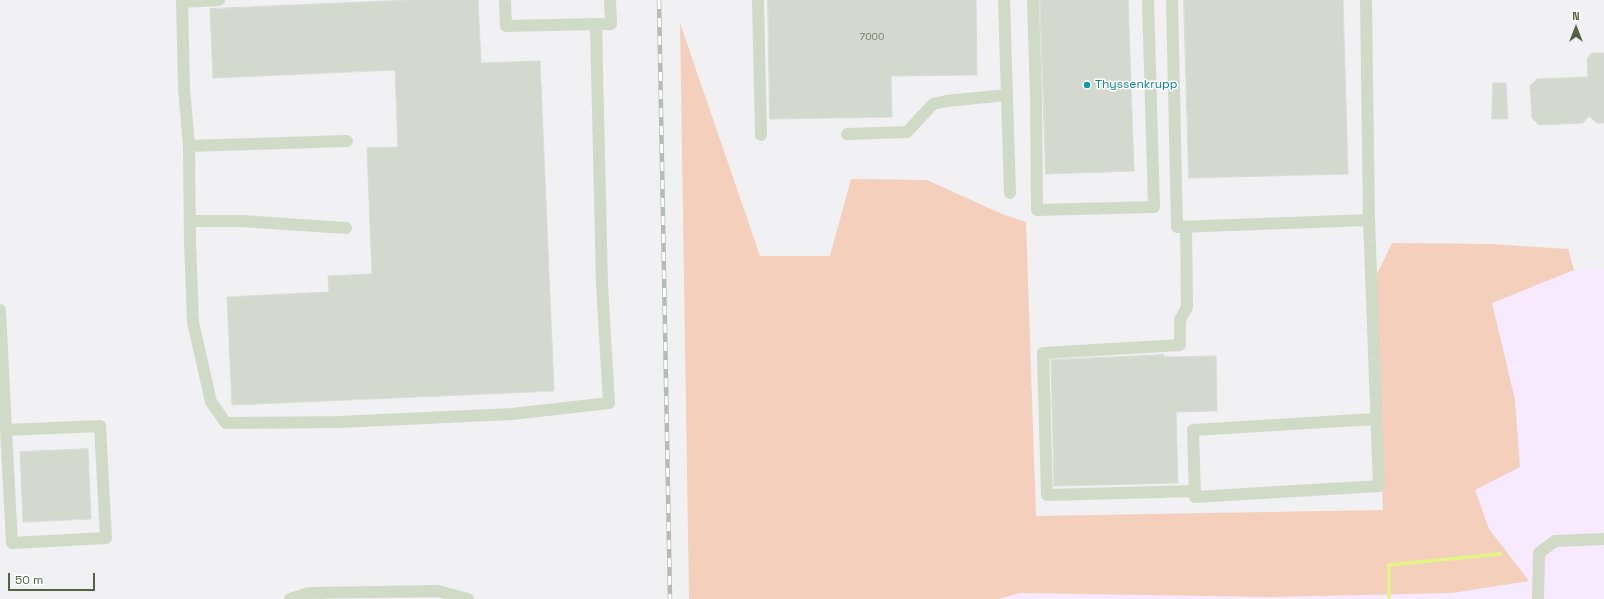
<!DOCTYPE html>
<style>
body{margin:0}
#map{position:relative;width:1604px;height:599px;overflow:hidden;background:#f1f1f3;font-family:"Space Grotesk",sans-serif}
canvas{display:block}
.north{position:absolute;left:1556px;top:8px;width:40px;height:40px;-webkit-text-stroke:3px #fff;paint-order:stroke;rotate:0deg;font-size:11px;font-weight:700;line-height:16px;text-align:center;color:#556047}
.north::after{content:'';display:block;margin:auto;width:14px;height:18px;background:#556047;clip-path:polygon(50% 0,100% 100%,50% 72%,0 100%)}
.scale{position:absolute;left:8px;top:573px;width:87px;height:18px;box-sizing:border-box;border:2px solid #556047;border-top:0;padding-left:5px;font-size:12px;line-height:14px;white-space:nowrap;color:#556047;-webkit-text-stroke:3px #fff;paint-order:stroke}
</style>
<div id="map">
<canvas width="1604" height="599"></canvas>
<div class="north">N</div>
<div class="scale">50 m</div>
</div>
<script>
const g = document.querySelector('canvas').getContext('2d');
g.lineJoin = 'round';
function fillPath(path, color) {
  g.fillStyle = color;
  g.fill(path, 'evenodd');
}
function stroke(path, color, width, dash) {
  g.strokeStyle = color;
  g.lineWidth = width;
  g.lineCap = dash ? 'butt' : 'round';
  g.setLineDash(dash || []);
  g.stroke(path);
}
function drawText(font, color, halo, rows, align = 'center') {
  g.font = font + ' "Space Grotesk",sans-serif';
  g.lineWidth = 3;
  g.setLineDash([]);
  g.textBaseline = 'middle';
  g.strokeStyle = halo;
  g.fillStyle = color;
  for (const [text, x, y, turn = 0] of rows) {
    g.save();
    g.translate(x, y);
    g.rotate((+turn || 0) * Math.PI / 180);
    g.textAlign = isNaN(turn) ? turn : align;
    if (halo) g.strokeText(text, 0, 0);
    g.fillText(text, 0, 0);
    g.restore();
  }
}
const commercial = new Path2D(`
 M 1604,269 L 1604,599 L 845,599 L 842,526 L 1383,510 L 1376,276 Z`);
const green = new Path2D(`
 M 680,23 L 760,256 L 830,256 L 851,179 L 927,180 L 1002,214 L 1026,222 L 1036,516 L 1383,510 L 1376,276 L 1392,243 L 1490,244 L 1568,249 L 1574,270 L 1492,303 L 1515,400 L 1520,467 L 1475,490 L 1489,529 L 1529,581 L 1452,593 L 1272,597 L 1020,593 L 998,599 L 689,599 Z`);
const stream = new Path2D(`
 M 1389,599 L 1389,565 L 1500,554`);
const building = new Path2D(`
 M 411,0 L 478,0 L 481,63 L 540,61 L 554,391 L 232,405 L 227,297 L 329,292 L 328,276 L 372,274 L 367,148 L 398,147 L 395,70 L 213,78 L 210,9 Z
 M 768,0 L 976,0 L 977,75 L 891,76 L 892,117 L 770,119 Z
 M 1040,0 L 1128,0 L 1134,171 L 1046,174 Z
 M 1184,0 L 1343,0 L 1348,174 L 1189,178 Z
 M 1592,53 L 1604,53 L 1604,123 L 1597,123 L 1589,116 L 1583,123 L 1539,125 L 1532,118 L 1530,86 L 1537,79 L 1588,77 L 1587,59 Z
 M 1493,83 L 1506,83 L 1508,119 L 1492,119 Z
 M 1164,355 L 1164,357 L 1216,356 L 1217,411 L 1176,412 L 1178,483 L 1054,486 L 1051,360 Z
 M 88,449 L 91,519 L 23,522 L 20,452 Z`);
const minor = new Path2D(`
 M 182,0 L 184,88 L 189,146 L 347,141
 M 758,0 L 761,135
 M 1004,0 L 1010,193
 M 1033,0 L 1036,98 L 1037,210 L 1154,207 L 1148,0
 M 1172,0 L 1177,227 L 1369,220 L 1366,0
 M 182,2 L 219,0
 M 596,24 L 611,24 L 610,0
 M 847,134 L 907,132 L 933,104 L 946,101 L 1007,95
 M 189,146 L 190,242 L 193,322 L 211,402 L 226,423 L 339,422 L 512,414 L 609,403 L 602,285 L 596,24 L 506,26 L 505,0
 M 1369,220 L 1379,486 L 1195,497 L 1193,430 L 1376,419
 M 190,221 L 241,221 L 346,228
 M 1186,227 L 1187,307 L 1180,320 L 1180,345 L 1043,353 L 1047,495 L 1195,491
 M 0,310 L 6,430
 M 100,426 L 106,538 L 12,543 L 6,430 Z
 M 290,599 L 309,593 L 438,591 L 468,599
 M 1538,599 L 1539,553 L 1555,541 L 1604,539`);
const rail = new Path2D(`
 M 659,0 L 670,599`);
const markers = [
 [1087,85,4,"#0f9aa8"]
];
const numberNames = [
 ["7000",872,37]
];
const cultureNames = [
 ["Thyssenkrupp",1095,85]
];
fillPath(commercial, '#f7eafe');
fillPath(green, '#f4cfbc');
stroke(stream, '#e3f585', 3.5);
fillPath(building, '#d3d9cf');
stroke(building, '#d7ddd4', 1);
stroke(minor, '#d1dac6', 12);
stroke(rail, '#b6bcb2', 4.5);
stroke(rail, '#fff', 3, [9]);
for (const [x, y, r, color] of markers) {
  const dot = new Path2D();
  dot.arc(x, y, r, 0, 2 * Math.PI);
  g.fillStyle = color;
  g.fill(dot);
  stroke(dot, '#fff', 1.5);
}
drawText('10px', '#747e69', null, numberNames);
drawText('12px', '#0d838f', '#fff', cultureNames, 'left');
</script>
